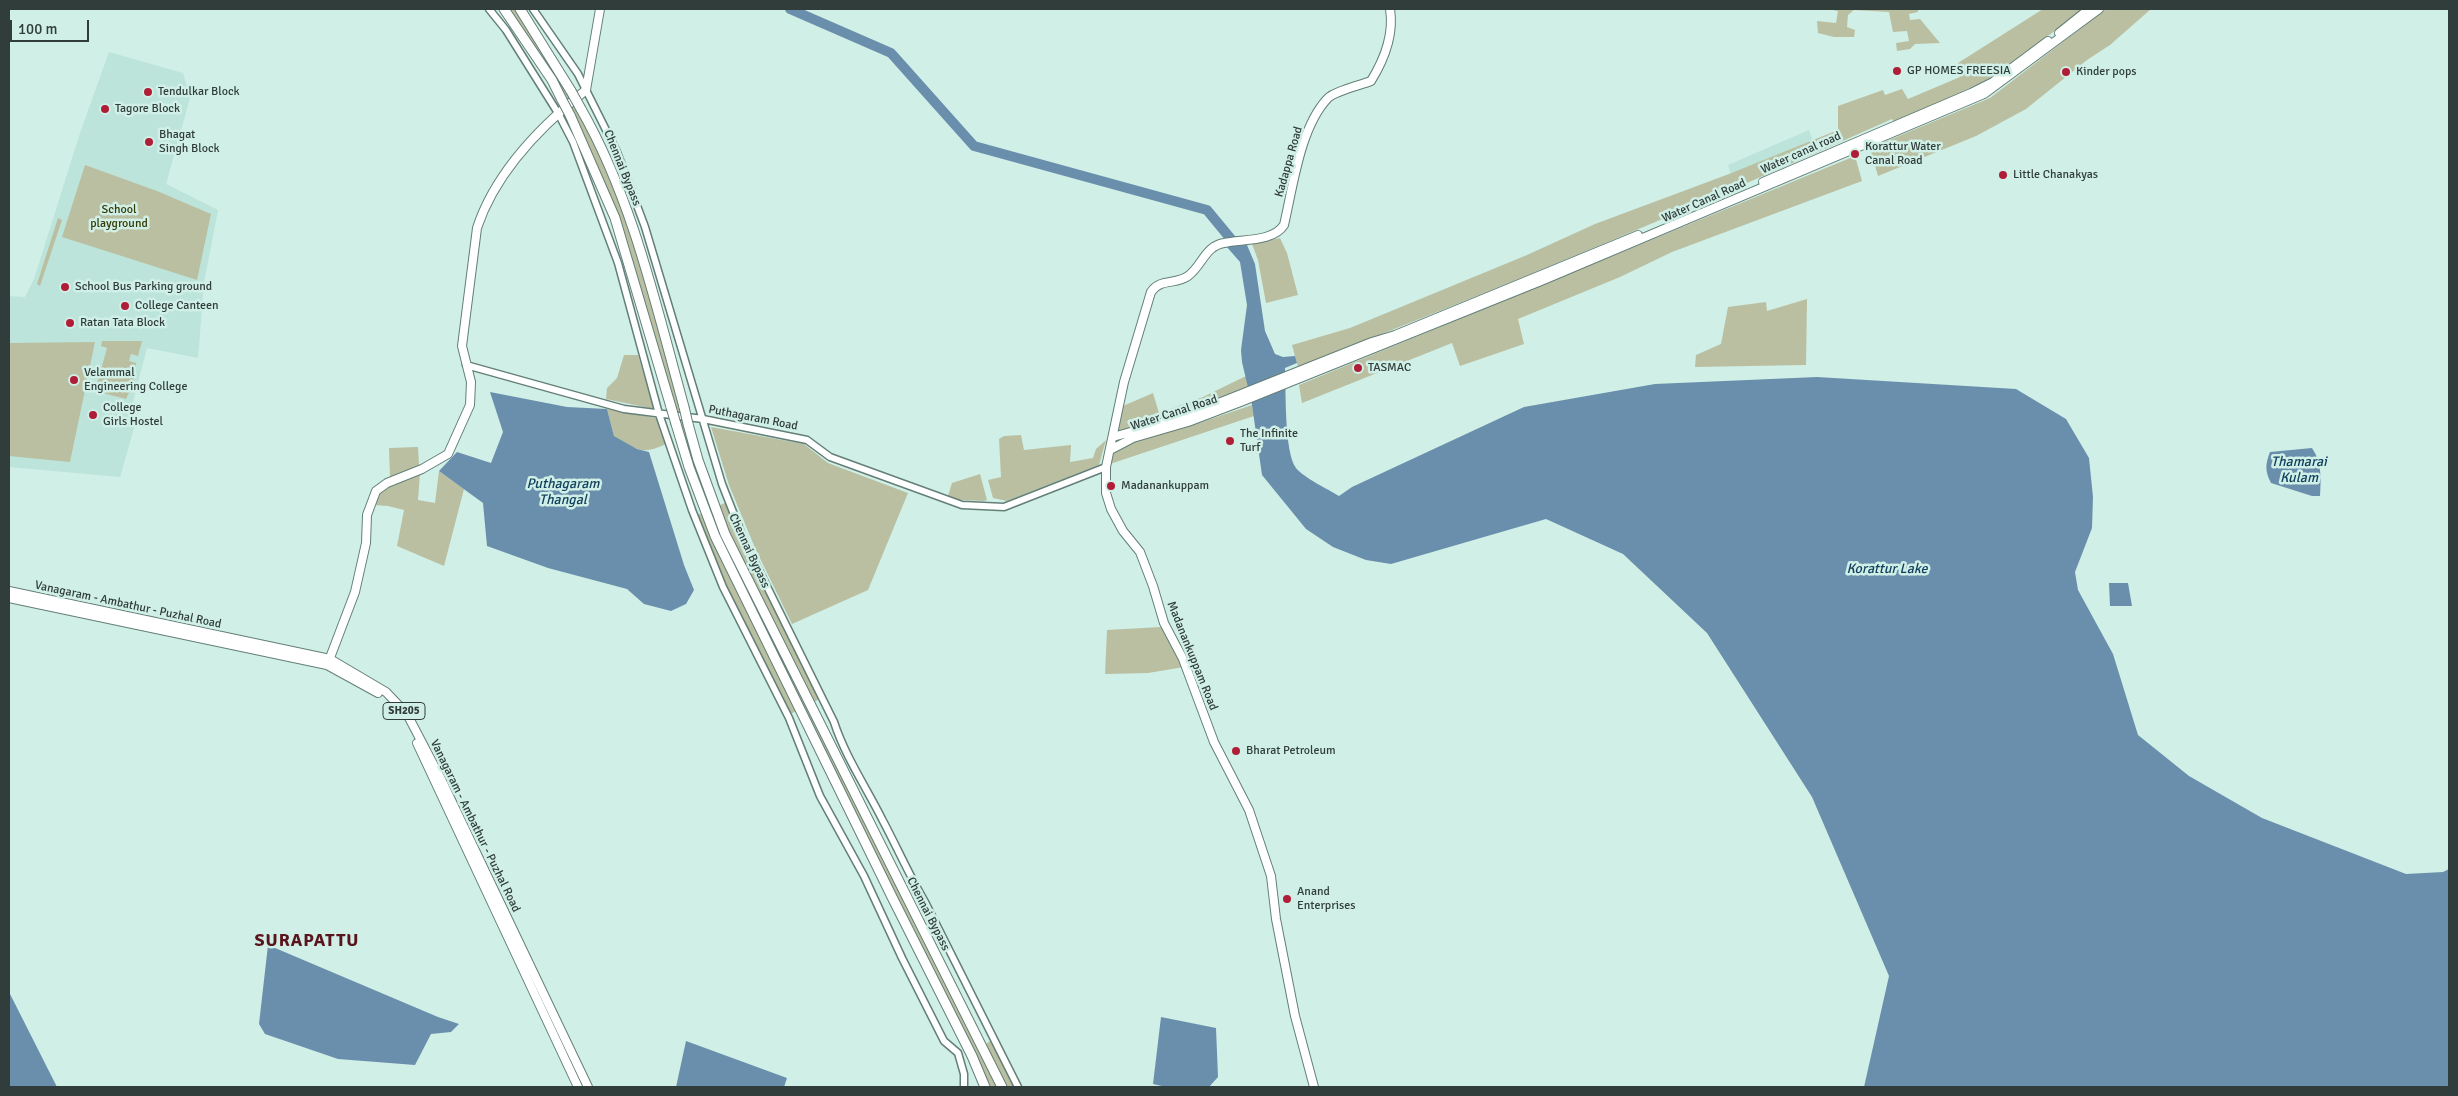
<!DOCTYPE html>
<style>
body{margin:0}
#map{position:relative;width:2458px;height:1096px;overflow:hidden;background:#d0efe7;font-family:Signika,sans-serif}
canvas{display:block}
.frame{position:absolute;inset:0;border:10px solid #313d3a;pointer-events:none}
.scale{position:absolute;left:10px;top:20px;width:79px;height:22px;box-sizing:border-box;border:2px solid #313d3a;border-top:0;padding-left:6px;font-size:15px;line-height:18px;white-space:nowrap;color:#313d3a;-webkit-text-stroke:4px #d0efe7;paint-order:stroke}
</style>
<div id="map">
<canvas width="2458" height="1096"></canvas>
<div class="frame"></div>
<div class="scale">100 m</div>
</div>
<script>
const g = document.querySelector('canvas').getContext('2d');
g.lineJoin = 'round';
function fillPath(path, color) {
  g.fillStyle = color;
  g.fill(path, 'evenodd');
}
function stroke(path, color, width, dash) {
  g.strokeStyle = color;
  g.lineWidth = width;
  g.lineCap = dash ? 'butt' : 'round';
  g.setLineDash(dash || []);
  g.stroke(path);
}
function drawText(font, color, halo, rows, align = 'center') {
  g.font = font + ' Signika,sans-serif';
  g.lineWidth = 5;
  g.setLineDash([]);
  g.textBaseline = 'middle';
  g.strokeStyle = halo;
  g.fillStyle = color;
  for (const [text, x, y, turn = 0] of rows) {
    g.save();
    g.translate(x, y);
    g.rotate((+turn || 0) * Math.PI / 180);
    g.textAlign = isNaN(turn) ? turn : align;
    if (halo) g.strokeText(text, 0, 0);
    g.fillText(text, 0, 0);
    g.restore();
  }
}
const built = new Path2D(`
 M 109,52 L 183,73 L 190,98 L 166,184 L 218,210 L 204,283 L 198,358 L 147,348 L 133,402 L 141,404 L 120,477 L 9,467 L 9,296 L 25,297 L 34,279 L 80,133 Z
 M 1809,130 L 1816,149 L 1734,186 L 1728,165 Z`);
const green = new Path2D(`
 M 506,9 L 517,9 L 590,129 L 608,173 L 635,246 L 723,533 L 997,1087 L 991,1087 L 727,555 L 690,461 L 616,215 L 591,151 L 547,66 Z
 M 1827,9 L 1918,9 L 1918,12 L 1909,14 L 1910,20 L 1920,19 L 1940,43 L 1915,44 L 1910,49 L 1897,51 L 1896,43 L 1909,41 L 1907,31 L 1893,32 L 1889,12 L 1854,10 L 1848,15 L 1847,27 L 1855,30 L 1854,37 L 1834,37 L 1818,33 L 1817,21 L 1836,23 L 1838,11 Z
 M 2043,9 L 2084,9 L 1990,79 L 1894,122 L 1892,119 C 1696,207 1498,289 1298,367 L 1292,345 L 1350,328 L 1527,255 L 1595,224 L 1729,174 L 1838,130 L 1838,106 L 1883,90 L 1885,95 L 1902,89 L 1908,99 L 1960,77 L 1958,63 Z
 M 2106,9 L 2151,9 L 2110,45 L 2087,60 L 2026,109 L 1976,136 L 1878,176 L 1870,148 L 1990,98 Z
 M 1855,156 L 1862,181 L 1672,252 L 1620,277 L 1518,319 L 1524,344 L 1460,366 L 1452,343 L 1302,403 L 1299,385 Z
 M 85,165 L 157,191 L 211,214 L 197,280 L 62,237 Z
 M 58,218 L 62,220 L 40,286 L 37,284 Z
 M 1280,238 L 1287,253 L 1298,295 L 1266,303 L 1258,260 L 1252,244 Z
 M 1807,299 L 1806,365 L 1695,367 L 1696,355 L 1721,344 L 1728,307 L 1766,302 L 1767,311 Z
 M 102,341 L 142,341 L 138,356 L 131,354 L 129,361 L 136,363 L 133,384 L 126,399 L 95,391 L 107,348 L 101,346 Z
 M 95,342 L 70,462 L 9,456 L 9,343 Z
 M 624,355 L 638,355 L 654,409 L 606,399 L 607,388 L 617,378 Z
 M 1246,376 L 1248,387 L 1162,419 L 1118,431 L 1123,406 L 1153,393 L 1159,413 L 1203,397 Z
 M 1252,405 L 1254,416 L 1110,464 L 1114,451 L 1123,445 L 1202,422 Z
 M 607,409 L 656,418 L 666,444 C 641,456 637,449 614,436 Z
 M 711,427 L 804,444 L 828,463 L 908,493 L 868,590 L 792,624 L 755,548 L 729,485 Z
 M 1021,435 L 1024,450 L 1071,445 L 1070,462 L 1093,458 L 1096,449 L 1106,440 L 1099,465 L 1007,501 L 993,498 L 988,480 L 1001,477 L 999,439 L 1004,436 Z
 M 418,447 L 419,466 L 390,478 L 389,448 Z
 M 439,471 L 464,489 L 444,566 L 397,546 L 404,510 L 388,506 L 374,505 C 382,483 400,481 420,473 L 418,500 L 435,503 Z
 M 980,474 L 987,500 L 984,501 L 959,500 L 948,496 L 952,483 Z
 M 727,502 L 762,584 L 819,699 L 813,703 L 728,532 L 718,506 Z
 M 703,513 L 797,711 L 790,714 L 726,586 L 697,515 Z
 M 1161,627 L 1184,667 L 1148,673 L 1105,674 L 1107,630 Z
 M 990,1041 L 1015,1087 L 1005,1087 L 985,1045 Z`);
const water = new Path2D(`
 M 1247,245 L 1255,264 L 1265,331 L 1275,354 L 1283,357 L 1295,356 L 1297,363 L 1285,368 C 1286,389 1284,452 1296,468 C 1304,478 1328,489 1339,496 L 1352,487 L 1524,407 L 1655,384 L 1817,377 L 2016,389 L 2066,419 L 2089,458 L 2093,497 L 2092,528 L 2075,572 L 2078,590 L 2113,654 L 2138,735 L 2189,776 L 2262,818 L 2406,874 L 2443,872 L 2449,869 L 2449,1087 L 1864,1087 L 1889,976 L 1812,797 L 1707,633 L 1623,554 L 1546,519 L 1391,564 L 1366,560 L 1333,547 L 1306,529 L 1262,475 L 1252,405 L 1242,362 L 1241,350 L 1247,305 L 1240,262 L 1226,246 Z
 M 490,392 L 567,407 L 607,409 L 614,436 L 637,449 L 649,452 L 684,565 L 694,590 L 686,604 L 671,611 L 644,604 L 627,589 L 548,568 L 487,546 L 483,503 L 439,471 L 457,452 L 491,463 L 503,432 Z
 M 2312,448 C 2322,462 2321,479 2320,496 L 2312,496 L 2271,483 C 2265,471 2265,465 2270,452 Z
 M 2109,583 L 2128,583 L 2132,606 L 2110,606 Z
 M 268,945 L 438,1017 L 459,1024 L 451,1032 L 431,1034 L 415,1065 L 338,1059 L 265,1034 L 259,1024 Z
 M 9,992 L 57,1087 L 9,1087 Z
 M 1161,1017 L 1216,1028 L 1218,1077 L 1209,1087 L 1166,1087 L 1153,1084 Z
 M 686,1041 L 787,1078 L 784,1087 L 676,1087 Z`);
const river = new Path2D(`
 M 790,9 L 891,53 L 974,146 L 1207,210 L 1245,256`);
const tertiary = new Path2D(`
 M 489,9 L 506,30 L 558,113 L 573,142 L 618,263 L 659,414 L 692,510 L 723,587 L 789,718 L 820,796 L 864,876 L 902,958 L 944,1041 L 958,1053 L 964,1074 L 964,1087
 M 533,9 L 578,74 L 617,152 L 645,227 L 722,484 L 744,540 L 834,722 C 845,756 866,787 882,819 C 897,847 909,875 925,902 L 1018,1087
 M 466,365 L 624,409 L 703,419 L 807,440 L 830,457 L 962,505 L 1004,507 L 1106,467`);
const secondary = new Path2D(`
 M 2059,33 L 2089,9
 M 1763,182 L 1971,93 L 1993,82 L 2048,41
 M 1113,437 L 1186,416 L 1372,342 L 1395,335 L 1638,235
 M 1110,450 L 1133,438 L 1188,422 L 1243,401 L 1541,281 L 1984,94 L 2099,9
 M 328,663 L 355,592 L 366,543 L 367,515 L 376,491 L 387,483 L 422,469 L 448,454 L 470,405 L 471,382 L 462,346 L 477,228 C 495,173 542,125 586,90 L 600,9
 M 1314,1087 L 1295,1016 L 1276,919 L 1271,876 L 1249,810 L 1214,742 L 1183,659 L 1164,623 L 1153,586 L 1140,552 L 1123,531 L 1111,509 L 1106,493 L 1106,467 L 1124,382 L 1151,292 C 1160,278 1176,285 1188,276 C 1202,266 1205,246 1224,243 C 1243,239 1273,242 1284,225 C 1293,187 1300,127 1328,98 C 1335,91 1361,85 1371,81 C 1384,60 1394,34 1390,9`);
const primary = new Path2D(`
 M 9,591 L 330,659 L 386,692 L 407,714 L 440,777 L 588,1087
 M 9,598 L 327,665 L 378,693
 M 417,743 L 578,1087`);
const trunk = new Path2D(`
 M 504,9 L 552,80 L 562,100
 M 520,9 L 571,91
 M 581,109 C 633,200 656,306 684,407
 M 570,115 L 615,218 L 671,407
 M 676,424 L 689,467 L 715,536 L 892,897 L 972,1056 L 985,1087
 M 688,424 L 698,460 L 725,534 L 1002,1087`);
const trunkBridge = new Path2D(`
 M 571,91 L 581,109
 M 562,100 L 570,115
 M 671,407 L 676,424
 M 684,407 L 688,424`);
const markers = [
 [1897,71,5,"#b01d36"],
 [2066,72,5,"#b01d36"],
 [148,92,5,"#b01d36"],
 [105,109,5,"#b01d36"],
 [149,142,5,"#b01d36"],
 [1855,154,5,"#b01d36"],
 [2003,175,5,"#b01d36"],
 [65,287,5,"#b01d36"],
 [125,306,5,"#b01d36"],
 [70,323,5,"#b01d36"],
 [1358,368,5,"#b01d36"],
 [74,380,5,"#b01d36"],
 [93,415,5,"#b01d36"],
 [1230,441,5,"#b01d36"],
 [1111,486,5,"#b01d36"],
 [1236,751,5,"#b01d36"],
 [1287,899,5,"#b01d36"]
];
const shields = [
 [404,711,42]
];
const shieldNames = [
 ["SH205",404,711]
];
const poiNames = [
 ["GP HOMES FREESIA",1907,71],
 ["Kinder pops",2076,72],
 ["Tendulkar Block",158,92],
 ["Tagore Block",115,109],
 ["Bhagat",159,135],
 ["Singh Block",159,149],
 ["Korattur Water",1865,147],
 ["Canal Road",1865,161],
 ["Little Chanakyas",2013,175],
 ["School Bus Parking ground",75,287],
 ["College Canteen",135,306],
 ["Ratan Tata Block",80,323],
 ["TASMAC",1368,368],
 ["Velammal",84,373],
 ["Engineering College",84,387],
 ["College",103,408],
 ["Girls Hostel",103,422],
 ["The Infinite",1240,434],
 ["Turf",1240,448],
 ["Madanankuppam",1121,486],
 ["Bharat Petroleum",1246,751],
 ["Anand",1297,892],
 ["Enterprises",1297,906]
];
const streetNames = [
 ["Water canal road",1801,153,-24],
 ["Kadappa Road",1289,162,-74],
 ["Chennai Bypass",622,168,68],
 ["Water Canal Road",1704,201,-24],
 ["Water Canal Road",1174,413,-18],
 ["Puthagaram Road",753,418,11],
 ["Chennai Bypass",749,551,65],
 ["Vanagaram - Ambathur - Puzhal Road",128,605,12],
 ["Madanankuppam Road",1192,656,68],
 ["Vanagaram - Ambathur - Puzhal Road",475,826,64],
 ["Chennai Bypass",928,914,63]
];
const parkNames = [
 ["School",119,210],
 ["playground",119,224]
];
const waterNames = [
 ["Thamarai",2299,462],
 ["Kulam",2299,478],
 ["Puthagaram",563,484],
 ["Thangal",563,500],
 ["Korattur Lake",1887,569]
];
const districtNames = [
 ["SURAPATTU",307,941]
];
fillPath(built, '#bce4da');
fillPath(green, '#babfa1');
fillPath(water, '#6a8fac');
stroke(river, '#6a8fac', 10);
stroke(tertiary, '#637f78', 9);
stroke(secondary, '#637f78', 10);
stroke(primary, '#637f78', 10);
stroke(trunk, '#637f78', 11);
stroke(tertiary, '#fff', 6);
stroke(secondary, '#fff', 8);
stroke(primary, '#fff', 8);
stroke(trunk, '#fff', 9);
stroke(trunkBridge, '#637f78', 11, []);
stroke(trunkBridge, '#fff', 9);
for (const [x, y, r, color] of markers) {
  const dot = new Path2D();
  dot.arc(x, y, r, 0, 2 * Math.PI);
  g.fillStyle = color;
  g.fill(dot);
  stroke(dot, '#d0efe7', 2);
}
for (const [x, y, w] of shields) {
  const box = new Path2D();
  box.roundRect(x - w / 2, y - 8.5, w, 17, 4);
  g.fillStyle = '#d0efe7';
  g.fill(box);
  stroke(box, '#313d3a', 1);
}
drawText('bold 11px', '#313d3a', null, shieldNames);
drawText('12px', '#313d3a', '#d0efe7', poiNames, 'left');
drawText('12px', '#313d3a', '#d0efe7', streetNames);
drawText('12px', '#353902', '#d0efe7', parkNames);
drawText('italic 14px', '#103f5d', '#d0efe7', waterNames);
g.letterSpacing = '1px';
drawText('bold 18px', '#59141c', '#d0efe7', districtNames);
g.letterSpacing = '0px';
</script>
